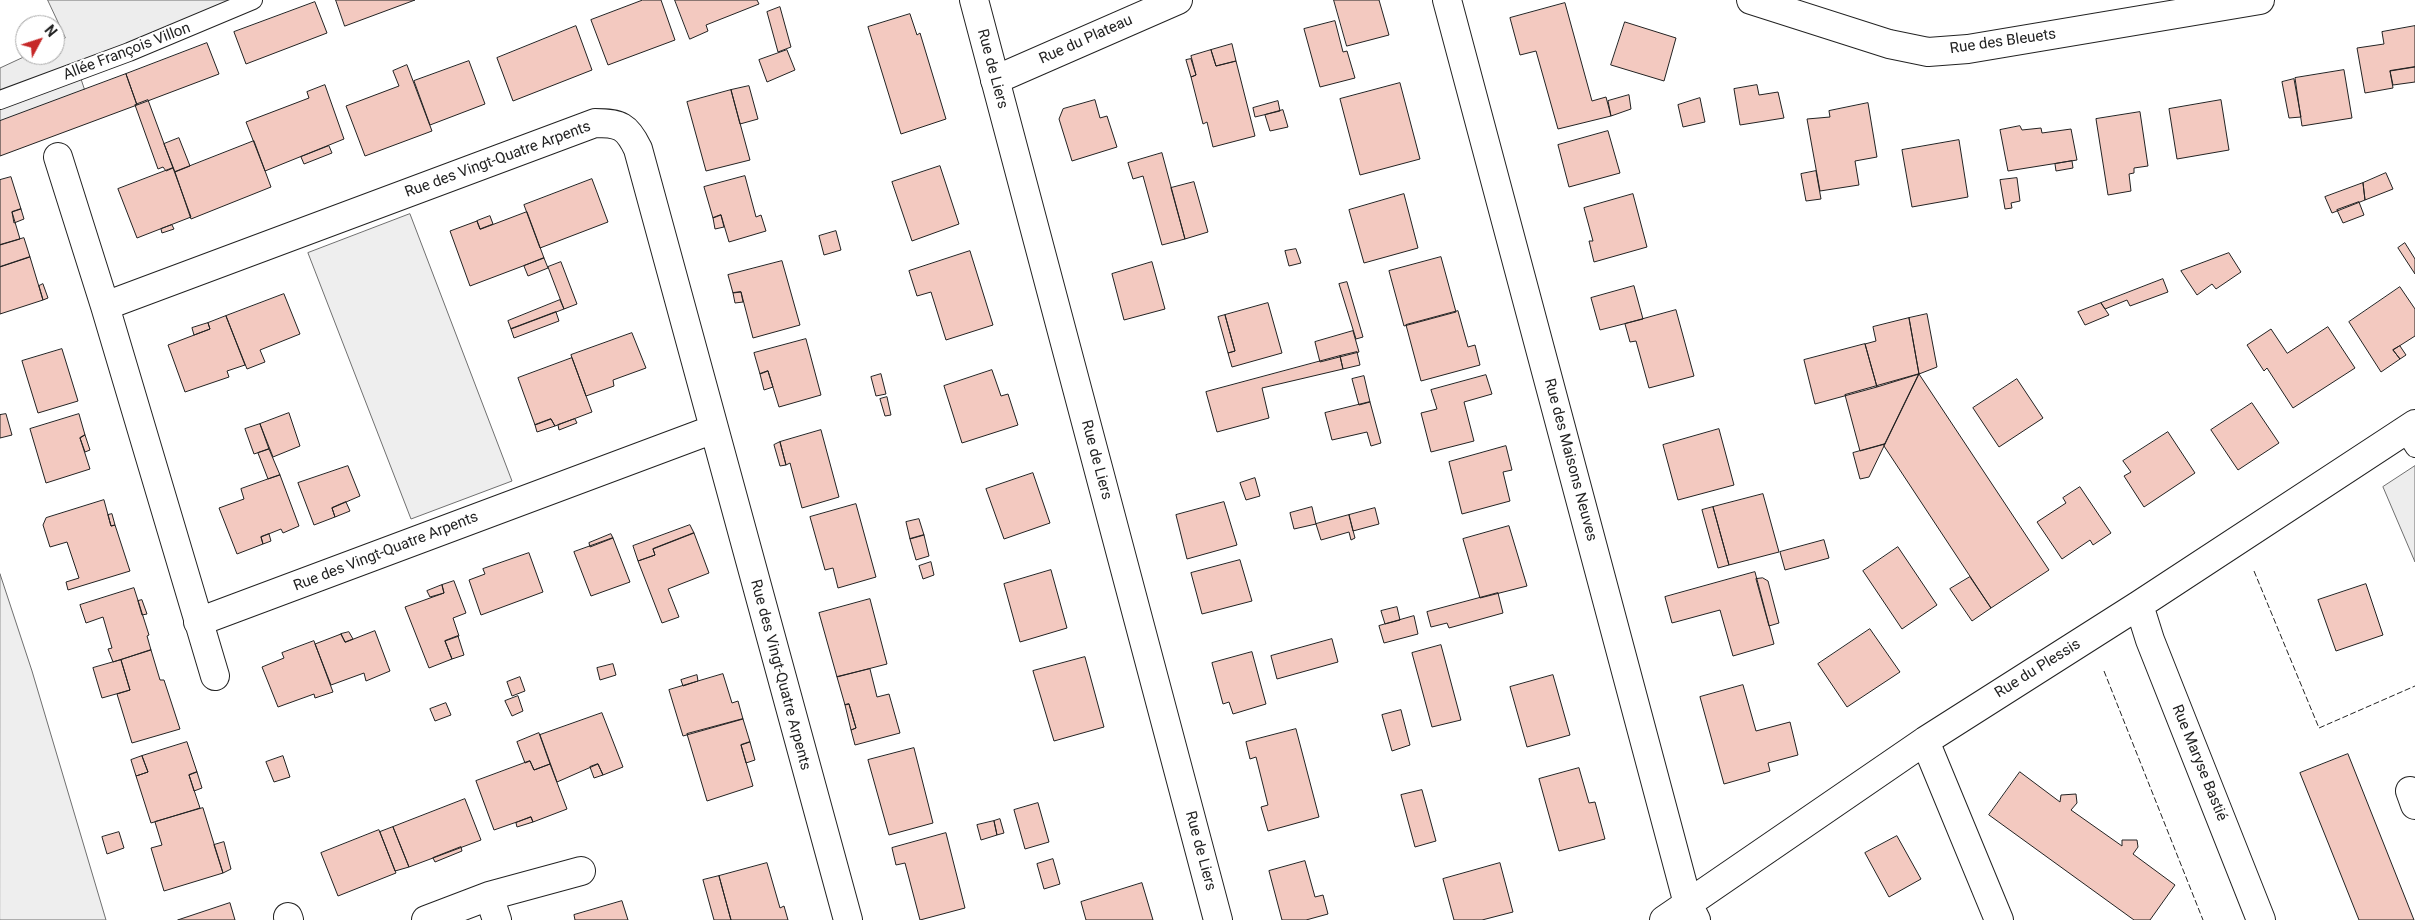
<!DOCTYPE html>
<meta charset="utf-8">
<style>
body{margin:0}
#map{position:relative;width:2415px;height:920px;overflow:hidden;background:#fff;font-family:Roboto,sans-serif}
canvas{display:block}
.north{position:absolute;left:15px;top:15px;width:50px;height:50px;box-sizing:border-box;background:#fff;border:1px solid #a7a7a7;border-radius:50%;rotate:50deg;font-size:14px;font-weight:700;line-height:20px;text-align:center;color:#222}
.north::after{content:'';display:block;margin:auto;width:18px;height:22px;background:#c62828;clip-path:polygon(50% 0,100% 100%,50% 72%,0 100%)}
</style>
<div id="map">
<canvas width="2415" height="920"></canvas>
<div class="north">N</div>
</div>
<script>
const g = document.querySelector('canvas').getContext('2d');
g.lineJoin = 'round';
function fillPath(path, color) {
  g.fillStyle = color;
  g.fill(path, 'evenodd');
}
function stroke(path, color, width, dash) {
  g.strokeStyle = color;
  g.lineWidth = width;
  g.lineCap = dash ? 'butt' : 'round';
  g.setLineDash(dash || []);
  g.stroke(path);
}
function drawText(font, color, halo, rows, align = 'center') {
  g.font = font + ' Roboto,sans-serif';
  g.lineWidth = 4;
  g.setLineDash([]);
  g.textBaseline = 'middle';
  g.strokeStyle = halo;
  g.fillStyle = color;
  for (const [text, x, y, turn = 0] of rows) {
    g.save();
    g.translate(x, y);
    g.rotate((+turn || 0) * Math.PI / 180);
    g.textAlign = isNaN(turn) ? turn : align;
    if (halo) g.strokeText(text, 0, 0);
    g.fillText(text, 0, 0);
    g.restore();
  }
}
const green = new Path2D(`
 M 410,214 L 512,481 L 411,519 L 308,253 Z
 M 0,574 L 32,671 L 106,920 L 0,920 Z`);
const parking = new Path2D(`
 M 48,0 L 250,0 L 79,73 L 89,103 L 0,142 L 0,68 L 28,55 L 55,55 L 55,42 L 65,38 Z
 M 2415,466 L 2415,562 L 2383,487 Z`);
const building = new Path2D(`
 M 336,0 L 415,0 L 345,26 Z
 M 643,0 L 661,0 L 675,40 L 608,65 L 591,20 Z
 M 675,0 L 757,0 L 759,4 L 706,25 L 708,31 L 690,39 Z
 M 1334,0 L 1379,0 L 1389,35 L 1347,46 Z
 M 315,2 L 327,33 L 246,64 L 234,32 Z
 M 1565,3 L 1592,101 L 1606,97 L 1611,116 L 1558,129 L 1536,51 L 1520,55 L 1510,18 Z
 M 780,7 L 791,47 L 778,52 L 767,12 Z
 M 910,14 L 917,35 L 920,33 L 946,119 L 901,134 L 868,27 Z
 M 1335,21 L 1343,52 L 1347,51 L 1355,78 L 1320,87 L 1304,29 Z
 M 1625,22 L 1676,38 L 1664,81 L 1611,65 Z
 M 576,26 L 592,70 L 513,101 L 497,58 Z
 M 2415,26 L 2415,67 L 2390,71 L 2393,88 L 2365,93 L 2357,48 L 2384,44 L 2382,32 Z
 M 207,43 L 219,74 L 137,105 L 126,74 Z
 M 1232,44 L 1236,61 L 1216,66 L 1211,50 Z
 M 787,50 L 795,70 L 767,82 L 759,60 Z
 M 1211,50 L 1216,66 L 1236,61 L 1255,136 L 1213,147 L 1207,122 L 1203,124 L 1191,77 L 1196,75 L 1191,56 Z
 M 1191,59 L 1196,75 L 1191,77 L 1186,60 Z
 M 469,61 L 485,104 L 430,125 L 414,81 Z
 M 407,65 L 432,131 L 365,156 L 346,106 L 399,86 L 393,71 Z
 M 2415,67 L 2415,82 L 2393,85 L 2390,71 Z
 M 2344,70 L 2352,118 L 2302,126 L 2295,78 Z
 M 126,74 L 137,105 L 0,156 L 0,121 Z
 M 2294,79 L 2301,117 L 2289,118 L 2282,82 Z
 M 1400,83 L 1420,159 L 1360,175 L 1340,99 Z
 M 325,85 L 344,139 L 265,171 L 246,122 L 309,98 L 307,92 Z
 M 1757,85 L 1759,95 L 1778,92 L 1784,118 L 1740,125 L 1734,89 Z
 M 749,86 L 758,119 L 740,124 L 731,90 Z
 M 731,90 L 750,160 L 706,171 L 687,102 Z
 M 1629,95 L 1631,109 L 1611,116 L 1608,101 Z
 M 1700,98 L 1705,122 L 1683,127 L 1678,105 Z
 M 148,100 L 173,168 L 166,171 L 163,167 L 158,169 L 135,105 Z
 M 1095,100 L 1100,118 L 1107,116 L 1117,147 L 1072,161 L 1059,119 L 1063,109 Z
 M 2221,100 L 2229,150 L 2177,159 L 2169,109 Z
 M 1278,101 L 1280,111 L 1255,117 L 1253,108 Z
 M 1868,103 L 1877,157 L 1855,161 L 1859,185 L 1820,191 L 1807,119 L 1830,117 L 1829,111 Z
 M 1283,110 L 1288,127 L 1270,131 L 1265,115 Z
 M 2140,112 L 2148,166 L 2134,168 L 2134,173 L 2129,174 L 2131,191 L 2108,195 L 2096,119 Z
 M 2020,126 L 2022,130 L 2041,128 L 2042,133 L 2071,129 L 2077,160 L 2008,171 L 2000,130 Z
 M 1608,131 L 1620,173 L 1569,187 L 1558,145 Z
 M 179,138 L 190,166 L 175,172 L 164,144 Z
 M 1959,140 L 1968,197 L 1912,207 L 1902,150 Z
 M 254,141 L 271,187 L 191,219 L 175,172 Z
 M 329,146 L 332,153 L 304,164 L 301,157 Z
 M 1162,153 L 1185,239 L 1162,245 L 1143,176 L 1133,179 L 1128,163 Z
 M 2072,161 L 2073,168 L 2056,171 L 2055,164 Z
 M 940,166 L 959,224 L 912,241 L 892,182 Z
 M 173,168 L 191,217 L 137,238 L 118,189 Z
 M 1816,171 L 1821,199 L 1806,201 L 1801,174 Z
 M 2386,173 L 2393,189 L 2365,200 L 2363,183 Z
 M 745,176 L 756,217 L 761,215 L 766,231 L 729,242 L 721,215 L 713,218 L 704,187 Z
 M 11,177 L 21,209 L 12,212 L 20,239 L 0,245 L 0,180 Z
 M 2017,178 L 2020,201 L 2011,203 L 2012,208 L 2005,209 L 2000,180 Z
 M 592,179 L 608,222 L 540,248 L 524,205 Z
 M 1194,182 L 1208,232 L 1185,239 L 1171,188 Z
 M 2363,183 L 2365,200 L 2332,213 L 2325,197 Z
 M 1404,194 L 1418,248 L 1364,263 L 1349,210 Z
 M 1633,194 L 1647,247 L 1594,262 L 1589,241 L 1593,241 L 1584,208 Z
 M 2359,202 L 2364,215 L 2343,223 L 2337,210 Z
 M 21,209 L 24,219 L 14,223 L 12,212 Z
 M 527,212 L 544,258 L 470,286 L 450,231 L 477,221 L 480,229 Z
 M 721,215 L 724,227 L 715,229 L 713,218 Z
 M 490,216 L 493,224 L 480,229 L 477,221 Z
 M 172,225 L 174,229 L 162,233 L 161,229 Z
 M 836,231 L 841,250 L 824,255 L 819,236 Z
 M 24,238 L 30,257 L 0,267 L 0,245 Z
 M 2405,243 L 2415,259 L 2415,274 L 2398,248 Z
 M 1296,249 L 1301,263 L 1289,266 L 1285,251 Z
 M 970,251 L 993,325 L 946,340 L 931,292 L 917,296 L 909,271 Z
 M 2229,253 L 2241,272 L 2216,289 L 2212,284 L 2197,295 L 2181,271 Z
 M 30,257 L 43,300 L 0,314 L 0,267 Z
 M 1441,257 L 1456,312 L 1404,326 L 1389,271 Z
 M 544,258 L 548,268 L 528,276 L 524,266 Z
 M 782,261 L 800,325 L 753,338 L 741,292 L 733,293 L 728,275 Z
 M 561,262 L 577,304 L 564,309 L 548,267 Z
 M 1152,262 L 1165,309 L 1124,320 L 1112,274 Z
 M 2163,279 L 2168,292 L 2130,306 L 2127,300 L 2105,309 L 2101,303 Z
 M 1347,282 L 1363,337 L 1356,339 L 1339,284 Z
 M 43,284 L 48,298 L 43,300 L 39,286 Z
 M 1634,286 L 1643,319 L 1600,330 L 1591,298 Z
 M 2400,287 L 2415,309 L 2415,336 L 2393,350 L 2400,359 L 2381,372 L 2349,322 Z
 M 741,292 L 743,302 L 735,303 L 733,293 Z
 M 284,294 L 300,334 L 260,350 L 265,362 L 247,369 L 226,316 Z
 M 560,300 L 564,309 L 511,329 L 508,321 Z
 M 1268,303 L 1282,353 L 1232,367 L 1228,353 L 1235,351 L 1225,315 Z
 M 2101,303 L 2109,315 L 2085,325 L 2078,312 Z
 M 1676,310 L 1694,376 L 1649,388 L 1636,341 L 1630,342 L 1625,324 Z
 M 1458,311 L 1468,347 L 1475,345 L 1480,365 L 1421,381 L 1406,325 Z
 M 556,312 L 559,321 L 514,338 L 511,329 Z
 M 1927,314 L 1937,367 L 1919,374 L 1909,318 Z
 M 1225,315 L 1235,351 L 1228,353 L 1218,317 Z
 M 226,316 L 245,365 L 227,371 L 229,377 L 185,392 L 168,345 L 210,329 L 208,323 Z
 M 1909,318 L 1919,374 L 1877,387 L 1865,344 L 1876,341 L 1873,327 Z
 M 208,323 L 210,329 L 194,335 L 192,328 Z
 M 2328,327 L 2355,368 L 2293,408 L 2267,368 L 2264,371 L 2247,345 L 2271,329 L 2287,353 Z
 M 1353,331 L 1359,352 L 1320,362 L 1315,342 Z
 M 632,333 L 646,368 L 613,380 L 614,386 L 586,396 L 571,355 Z
 M 806,339 L 821,395 L 779,407 L 768,371 L 760,374 L 754,353 Z
 M 1865,344 L 1877,387 L 1815,404 L 1804,360 Z
 M 2400,346 L 2406,355 L 2400,359 L 2393,350 Z
 M 62,349 L 78,401 L 38,413 L 22,361 Z
 M 1357,352 L 1360,365 L 1343,369 L 1340,356 Z
 M 1340,356 L 1343,369 L 1262,388 L 1269,418 L 1217,432 L 1206,392 Z
 M 572,358 L 592,412 L 555,426 L 551,419 L 535,425 L 518,378 Z
 M 992,370 L 1001,396 L 1008,394 L 1018,425 L 962,443 L 944,386 Z
 M 768,371 L 773,387 L 764,390 L 760,374 Z
 M 881,374 L 886,394 L 876,396 L 871,377 Z
 M 1919,374 L 1885,444 L 1860,451 L 1845,395 Z
 M 1919,374 L 2049,570 L 1991,608 L 1884,446 Z
 M 1486,375 L 1492,394 L 1464,402 L 1474,441 L 1431,452 L 1421,413 L 1437,409 L 1431,390 Z
 M 1364,376 L 1370,402 L 1359,405 L 1352,379 Z
 M 2017,379 L 2043,418 L 1999,447 L 1973,408 Z
 M 887,397 L 891,415 L 885,416 L 880,399 Z
 M 1370,402 L 1381,443 L 1371,446 L 1367,432 L 1332,440 L 1325,413 Z
 M 2252,403 L 2279,443 L 2238,470 L 2211,430 Z
 M 289,413 L 300,446 L 273,457 L 260,424 Z
 M 6,414 L 12,435 L 0,438 L 0,415 Z
 M 79,414 L 85,435 L 80,438 L 90,469 L 46,483 L 30,429 Z
 M 551,419 L 555,426 L 537,432 L 535,425 Z
 M 575,419 L 577,423 L 559,430 L 558,425 Z
 M 260,424 L 269,449 L 254,454 L 245,429 Z
 M 1719,429 L 1734,485 L 1678,500 L 1663,445 Z
 M 821,430 L 839,497 L 802,508 L 790,463 L 786,465 L 780,442 Z
 M 2168,432 L 2195,473 L 2144,507 L 2124,476 L 2131,472 L 2123,461 Z
 M 85,435 L 90,450 L 85,452 L 80,438 Z
 M 780,442 L 786,465 L 780,466 L 774,445 Z
 M 1885,444 L 1869,477 L 1860,479 L 1853,453 Z
 M 1506,446 L 1512,470 L 1503,472 L 1510,501 L 1462,514 L 1449,462 Z
 M 269,449 L 280,475 L 268,479 L 258,453 Z
 M 348,466 L 360,496 L 332,508 L 335,517 L 314,525 L 298,483 Z
 M 1033,473 L 1050,523 L 1004,539 L 986,489 Z
 M 280,475 L 299,526 L 283,533 L 281,529 L 261,537 L 263,544 L 237,554 L 219,508 L 244,499 L 241,489 Z
 M 1255,478 L 1260,496 L 1246,500 L 1240,483 Z
 M 2080,487 L 2111,533 L 2093,545 L 2090,540 L 2062,559 L 2037,522 L 2066,503 L 2063,498 Z
 M 1763,494 L 1779,552 L 1729,565 L 1713,507 Z
 M 104,500 L 111,526 L 115,525 L 130,571 L 68,590 L 66,582 L 79,578 L 67,542 L 50,547 L 43,525 L 46,518 Z
 M 346,502 L 350,511 L 335,517 L 332,508 Z
 M 1224,502 L 1237,545 L 1187,559 L 1176,515 Z
 M 856,504 L 876,577 L 838,588 L 833,568 L 825,570 L 810,517 Z
 M 1312,507 L 1316,524 L 1294,529 L 1290,513 Z
 M 1713,507 L 1729,565 L 1718,568 L 1702,510 Z
 M 1375,508 L 1379,524 L 1353,531 L 1349,515 Z
 M 112,514 L 115,525 L 111,526 L 108,515 Z
 M 1349,515 L 1355,538 L 1351,540 L 1349,532 L 1321,540 L 1316,524 Z
 M 919,519 L 924,535 L 910,539 L 906,522 Z
 M 690,525 L 694,533 L 653,549 L 655,555 L 638,561 L 633,546 Z
 M 1509,526 L 1527,586 L 1480,598 L 1463,539 Z
 M 694,533 L 709,573 L 668,589 L 679,617 L 662,623 L 638,561 L 655,555 L 653,549 Z
 M 269,534 L 271,541 L 263,544 L 261,537 Z
 M 611,534 L 613,538 L 590,547 L 589,543 Z
 M 924,535 L 929,556 L 916,560 L 910,539 Z
 M 613,538 L 630,582 L 591,596 L 574,552 Z
 M 1824,540 L 1829,558 L 1785,570 L 1780,552 Z
 M 1898,547 L 1937,605 L 1902,629 L 1863,571 Z
 M 529,553 L 543,592 L 481,615 L 469,580 L 485,574 L 483,569 Z
 M 1240,560 L 1252,601 L 1202,614 L 1191,573 Z
 M 931,562 L 934,575 L 923,579 L 919,566 Z
 M 1051,570 L 1067,628 L 1020,642 L 1004,584 Z
 M 1755,572 L 1774,644 L 1733,656 L 1720,610 L 1672,623 L 1665,597 Z
 M 1970,577 L 1991,608 L 1972,621 L 1950,589 Z
 M 1763,578 L 1768,581 L 1779,623 L 1769,626 L 1756,579 Z
 M 454,581 L 466,613 L 453,618 L 459,636 L 445,641 L 452,659 L 429,668 L 405,607 L 444,593 L 442,585 Z
 M 2366,584 L 2383,635 L 2336,651 L 2318,600 Z
 M 442,585 L 444,593 L 430,597 L 427,591 Z
 M 134,588 L 149,635 L 147,636 L 151,650 L 113,662 L 108,649 L 112,648 L 103,617 L 86,623 L 80,605 Z
 M 1498,593 L 1503,613 L 1449,628 L 1447,623 L 1431,627 L 1427,612 Z
 M 870,599 L 887,664 L 837,677 L 819,613 Z
 M 142,600 L 147,614 L 142,615 L 138,601 Z
 M 1397,607 L 1400,620 L 1385,624 L 1381,611 Z
 M 1414,616 L 1418,634 L 1384,643 L 1379,626 Z
 M 1870,629 L 1900,672 L 1847,707 L 1818,664 Z
 M 375,631 L 390,671 L 366,681 L 364,673 L 331,685 L 315,644 L 341,634 L 345,642 Z
 M 349,632 L 353,639 L 345,642 L 341,634 Z
 M 458,636 L 464,655 L 452,659 L 445,641 Z
 M 1332,639 L 1338,662 L 1277,679 L 1271,656 Z
 M 314,641 L 333,692 L 315,698 L 314,694 L 278,707 L 262,667 L 284,658 L 282,653 Z
 M 1441,645 L 1461,720 L 1432,727 L 1412,653 Z
 M 151,650 L 160,680 L 164,680 L 180,729 L 132,743 L 117,694 L 130,690 L 121,660 Z
 M 1252,652 L 1266,704 L 1233,714 L 1229,702 L 1223,704 L 1212,663 Z
 M 1085,657 L 1104,727 L 1054,741 L 1033,671 Z
 M 121,660 L 130,690 L 102,698 L 93,668 Z
 M 613,664 L 616,675 L 600,680 L 597,668 Z
 M 870,669 L 877,697 L 889,694 L 900,733 L 855,745 L 851,730 L 856,728 L 849,704 L 845,705 L 837,677 Z
 M 723,674 L 732,703 L 738,701 L 743,719 L 683,736 L 669,690 Z
 M 697,675 L 698,681 L 683,686 L 681,680 Z
 M 1553,675 L 1570,735 L 1527,747 L 1510,687 Z
 M 520,677 L 525,691 L 512,696 L 507,682 Z
 M 1743,685 L 1756,731 L 1790,722 L 1798,755 L 1768,763 L 1770,771 L 1724,784 L 1700,697 Z
 M 518,696 L 523,711 L 512,716 L 505,701 Z
 M 446,703 L 451,715 L 435,721 L 430,709 Z
 M 849,704 L 856,728 L 851,730 L 845,705 Z
 M 1401,710 L 1410,745 L 1392,751 L 1382,715 Z
 M 602,713 L 623,767 L 603,775 L 598,764 L 557,782 L 540,735 Z
 M 743,719 L 750,742 L 741,745 L 753,786 L 707,801 L 687,734 Z
 M 1296,729 L 1319,817 L 1268,831 L 1261,807 L 1268,805 L 1256,757 L 1250,759 L 1246,742 Z
 M 539,733 L 550,764 L 534,770 L 530,761 L 525,763 L 517,742 Z
 M 187,742 L 197,772 L 189,775 L 200,808 L 151,823 L 136,776 L 148,772 L 142,756 Z
 M 750,742 L 755,760 L 746,763 L 741,745 Z
 M 914,748 L 933,823 L 889,835 L 868,760 Z
 M 2348,754 L 2414,920 L 2359,920 L 2329,845 L 2300,773 Z
 M 142,756 L 148,772 L 136,776 L 131,760 Z
 M 283,756 L 290,777 L 274,782 L 266,762 Z
 M 530,761 L 534,770 L 550,764 L 567,809 L 533,822 L 531,817 L 494,830 L 476,781 Z
 M 598,764 L 603,775 L 594,778 L 590,767 Z
 M 1579,768 L 1589,803 L 1595,802 L 1605,839 L 1559,851 L 1539,779 Z
 M 197,772 L 202,788 L 194,791 L 189,775 Z
 M 2020,772 L 2060,802 L 2061,795 L 2076,794 L 2077,803 L 2071,810 L 2122,846 L 2122,840 L 2137,840 L 2138,847 L 2133,854 L 2175,885 L 2150,920 L 2134,920 L 1989,815 Z
 M 1422,790 L 1436,841 L 1415,847 L 1401,795 Z
 M 465,799 L 481,840 L 409,867 L 393,827 Z
 M 1038,803 L 1049,842 L 1025,849 L 1014,810 Z
 M 203,808 L 223,873 L 164,891 L 151,848 L 162,845 L 155,822 Z
 M 531,817 L 533,822 L 517,827 L 516,823 Z
 M 1000,819 L 1004,833 L 997,835 L 994,821 Z
 M 994,821 L 997,835 L 981,840 L 977,825 Z
 M 393,827 L 409,867 L 395,871 L 380,832 Z
 M 379,830 L 396,873 L 338,896 L 321,853 Z
 M 119,832 L 124,848 L 107,854 L 102,837 Z
 M 946,833 L 965,908 L 920,920 L 905,863 L 896,865 L 892,848 Z
 M 1897,836 L 1921,879 L 1889,897 L 1865,853 Z
 M 224,842 L 231,869 L 223,873 L 214,845 Z
 M 461,847 L 462,851 L 435,862 L 433,858 Z
 M 1053,859 L 1060,884 L 1044,889 L 1037,864 Z
 M 1305,861 L 1315,897 L 1323,895 L 1328,914 L 1306,920 L 1282,920 L 1269,871 Z
 M 767,863 L 780,908 L 784,906 L 788,920 L 731,920 L 719,876 Z
 M 1500,863 L 1513,912 L 1482,920 L 1454,920 L 1443,879 Z
 M 719,876 L 731,920 L 714,920 L 703,880 Z
 M 1142,883 L 1153,920 L 1086,920 L 1081,902 Z
 M 622,901 L 628,920 L 575,920 L 574,915 Z
 M 230,903 L 235,920 L 178,920 Z`);
const lane = new Path2D(`
 M 0,100 L 129,52 L 253,0
 M 2404,431 L 2415,448`);
const street = new Path2D(`
 M 1447,0 L 1688,904 L 1696,920
 M 1751,0 L 1889,44 L 1928,52 L 1968,49 L 2260,0
 M 995,80 L 1178,0
 M 58,157 L 105,306 L 215,676
 M 105,306 L 595,123 C 620,123 627,126 638,149 L 848,920
 M 2139,605 L 2150,640 L 2261,920
 M 198,622 L 714,429
 M 1925,741 L 1999,920
 M 2410,791 L 2415,805
 M 489,896 L 497,920
 M 288,917 L 289,920
 M 426,920 L 489,896 L 581,871
 M 1664,920 L 1925,741 L 2139,605 L 2415,424`);
const secondary = new Path2D(`
 M 974,0 L 1218,920`);
const fence = new Path2D(`
 M 2254,571 L 2319,728 L 2415,686
 M 2104,671 L 2203,920`);
const streetNames = [
 ["Rue du Plateau",1086,40,-24],
 ["Rue des Bleuets",2003,42,-8],
 ["Allée François Villon",127,52,-21],
 ["Rue de Liers",992,69,75],
 ["Rue des Vingt-Quatre Arpents",498,160,-20],
 ["Rue de Liers",1096,460,75],
 ["Rue des Maisons Neuves",1570,460,75],
 ["Rue des Vingt-Quatre Arpents",386,552,-21],
 ["Rue du Plessis",2038,669,-32],
 ["Rue des Vingt-Quatre Arpents",780,675,75],
 ["Rue Maryse Bastié",2199,763,68],
 ["Rue de Liers",1200,851,75]
];
fillPath(green, '#eee');
stroke(green, '#6f6f6f', 1);
fillPath(parking, '#ededed');
stroke(parking, '#6f6f6f', 1);
fillPath(building, '#f3c9c0');
stroke(building, '#222', 1);
stroke(lane, '#222', 20);
stroke(street, '#222', 30);
stroke(secondary, '#222', 30);
stroke(lane, '#fff', 18);
stroke(street, '#fff', 28);
stroke(secondary, '#fff', 28);
stroke(fence, '#222', 1, [6, 2.5]);
drawText('15px', '#222', '#fff', streetNames);
</script>
